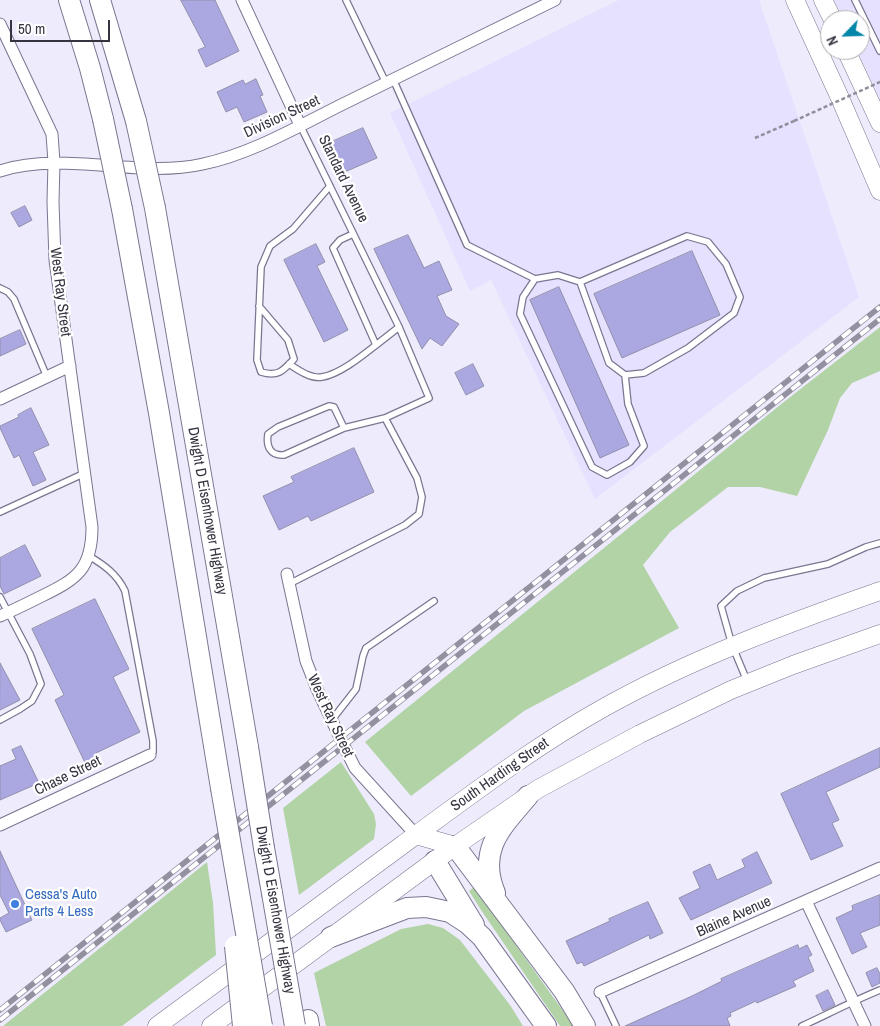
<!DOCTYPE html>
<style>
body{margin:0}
#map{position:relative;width:880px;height:1026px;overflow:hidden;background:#eeebfd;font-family:"Archivo Narrow",sans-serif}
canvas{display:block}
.north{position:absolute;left:820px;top:10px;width:50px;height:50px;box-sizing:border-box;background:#fff;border:1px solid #afaeb3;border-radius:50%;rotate:246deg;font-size:14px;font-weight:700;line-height:20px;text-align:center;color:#363440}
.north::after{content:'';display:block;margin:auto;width:18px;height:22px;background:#0185a8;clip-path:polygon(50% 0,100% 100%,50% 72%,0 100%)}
.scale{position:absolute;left:10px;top:20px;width:100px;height:22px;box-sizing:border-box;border:2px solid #363440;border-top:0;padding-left:6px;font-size:15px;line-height:18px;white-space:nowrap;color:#363440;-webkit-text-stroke:4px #fff;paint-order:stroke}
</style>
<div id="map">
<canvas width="880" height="1026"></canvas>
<div class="north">N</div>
<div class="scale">50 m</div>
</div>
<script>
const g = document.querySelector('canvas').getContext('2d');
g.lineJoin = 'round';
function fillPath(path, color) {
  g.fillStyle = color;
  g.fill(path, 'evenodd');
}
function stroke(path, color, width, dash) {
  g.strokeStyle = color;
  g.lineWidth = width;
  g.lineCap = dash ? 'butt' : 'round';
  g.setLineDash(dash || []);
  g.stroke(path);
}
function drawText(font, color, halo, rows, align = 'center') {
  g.font = font + ' "Archivo Narrow",sans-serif';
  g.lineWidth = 4.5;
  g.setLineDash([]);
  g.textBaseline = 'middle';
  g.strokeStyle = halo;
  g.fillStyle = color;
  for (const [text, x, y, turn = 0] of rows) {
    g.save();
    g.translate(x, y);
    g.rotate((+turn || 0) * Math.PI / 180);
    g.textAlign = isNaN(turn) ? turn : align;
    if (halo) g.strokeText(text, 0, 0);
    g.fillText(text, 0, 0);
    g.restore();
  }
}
const built = new Path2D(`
 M 619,0 L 759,0 L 859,297 L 595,499 L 491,280 L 470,291 L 390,113 Z
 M 834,0 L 880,0 L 880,99 L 857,50 L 860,50 L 860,20 L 844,20 Z`);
const green = new Path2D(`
 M 880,327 L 880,371 L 852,383 L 840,398 L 828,430 L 797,496 L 760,487 L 728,487 L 670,532 L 643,565 L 679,628 L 524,711 L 411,796 L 365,742 L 780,405 Z
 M 341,762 L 374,814 L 376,824 L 374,839 L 299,895 L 283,808 Z
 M 207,862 L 213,903 L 216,955 L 122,1026 L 3,1026 Z
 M 474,887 L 574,1026 L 560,1026 L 481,910 L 469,891 Z
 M 428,924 L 443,928 L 460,940 L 510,1005 L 523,1026 L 326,1026 L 314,973 L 401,929 Z`);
const building = new Path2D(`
 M 181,0 L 215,0 L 239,51 L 206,67 L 198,50 L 205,47 Z
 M 256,79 L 263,95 L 260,96 L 267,112 L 244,122 L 237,107 L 226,112 L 217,92 L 243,80 L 245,84 Z
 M 363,128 L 377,158 L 340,174 L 327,144 Z
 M 25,206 L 32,220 L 19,227 L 11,213 Z
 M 408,235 L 424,268 L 439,261 L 452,290 L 437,296 L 446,316 L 459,324 L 442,346 L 430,338 L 422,349 L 374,249 Z
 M 316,244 L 325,262 L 317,266 L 348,330 L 324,342 L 284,260 Z
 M 692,251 L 720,315 L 622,358 L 594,294 Z
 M 559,287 L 629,445 L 600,458 L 530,300 Z
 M 20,330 L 26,344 L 0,356 L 0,339 Z
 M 473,364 L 484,386 L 466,395 L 455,373 Z
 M 31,408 L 49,445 L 33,452 L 46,480 L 33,486 L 19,455 L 14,458 L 0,428 L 0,426 L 19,417 L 18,415 Z
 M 354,448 L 374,492 L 311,521 L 308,516 L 279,530 L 263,496 L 294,482 L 291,477 Z
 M 25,545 L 41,576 L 4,594 L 0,586 L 0,558 Z
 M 95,599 L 129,669 L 113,677 L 140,732 L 96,753 L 101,763 L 88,769 L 55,700 L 64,695 L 32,629 Z
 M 0,663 L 20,700 L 0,710 Z
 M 21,746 L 39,783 L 0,800 L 0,766 L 16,759 L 12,750 Z
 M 880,748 L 880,767 L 826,792 L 839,820 L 832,823 L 843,846 L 811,860 L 781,794 Z
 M 0,851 L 32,920 L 6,932 L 0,920 L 0,918 L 9,913 L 0,895 Z
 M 757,852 L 772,883 L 691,920 L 679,898 L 700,888 L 693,872 L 710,864 L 717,880 L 745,867 L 742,860 Z
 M 880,895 L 880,925 L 860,933 L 867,947 L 852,954 L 836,918 L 853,910 L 852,906 Z
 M 648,902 L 663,933 L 650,939 L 649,935 L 584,966 L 582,962 L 577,964 L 566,941 L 610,921 L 609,919 Z
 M 798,945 L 799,949 L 807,945 L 812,955 L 808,957 L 814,971 L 793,981 L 796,986 L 757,1003 L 756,1001 L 730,1013 L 731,1016 L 727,1018 L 730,1026 L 625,1026 L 692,996 L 722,981 L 721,979 Z
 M 877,968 L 880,974 L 880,983 L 872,987 L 866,973 Z
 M 828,990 L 835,1005 L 823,1011 L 816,996 Z`);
const path = new Path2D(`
 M 755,138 L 794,121`);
const lane = new Path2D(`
 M 346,0 L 386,83
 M 855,0 L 880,51
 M 393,79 L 467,245 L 535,279 L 558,275 L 580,282 L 687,236 L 708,242 L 726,264 L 740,297 L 734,313 L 688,348 L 644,373 L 625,375 L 609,363 L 580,282
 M 353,234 L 340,240 L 333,248 L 376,345 L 399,327
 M 535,279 L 523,297 L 520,314 L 592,467 L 607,475 L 630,462 L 644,446 L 628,404 L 625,375
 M 0,288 L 8,292 L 14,299 L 47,377
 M 259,306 L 288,340 L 294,359 C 283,371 278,377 261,372 L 257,360 L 261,267 L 270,246 L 293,229 L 330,186
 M 289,364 C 298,370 311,379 322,377 C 340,374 362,356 376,345
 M 344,428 L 334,407 L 329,406 L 278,427 L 268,434 C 266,446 270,456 284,455 L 344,428 L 385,418
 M 0,512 L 85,473
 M 89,556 C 104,565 117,574 125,591 L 153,741 L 153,752 L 150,755
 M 289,584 L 405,525 L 419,514 L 422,497 L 417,478 L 385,418 L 429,398 L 399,327 L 300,125
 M 0,597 L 30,654 L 41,684 L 32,701 L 20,709 L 0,720
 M 747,681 L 732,645 L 721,606 L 737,591 L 764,578 L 828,564 L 866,547 L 880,543
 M 331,721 L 356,689 L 363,656 L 366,648 L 434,601
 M 600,992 L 616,1026
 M 802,1026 C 828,1014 853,1001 880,990`);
const street = new Path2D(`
 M 242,0 L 300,125
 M 0,24 L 52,134 L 54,162 L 53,202 L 55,260 L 92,527 C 92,569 77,579 42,596 C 28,603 14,610 0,616
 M 0,171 C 66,150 136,179 203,164 C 251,154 297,127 341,105 C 412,70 484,35 555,0
 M 0,399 L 70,366
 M 287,574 L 306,661 L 317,689 L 344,746 L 355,768 L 416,835
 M 0,825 L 150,755
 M 806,901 L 865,1026
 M 600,992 L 880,868`);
const primary = new Path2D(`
 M 795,0 L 840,98 L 880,191
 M 823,0 L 833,20
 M 846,50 L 880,123
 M 416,835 L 455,846
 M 157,1026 C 238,966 320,906 401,846 C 468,797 533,747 605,707 C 693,658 786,624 880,591
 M 211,1026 L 448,851 L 538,789 L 640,734 L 731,690 L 793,665 L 880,634`);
const highway = new Path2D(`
 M 69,0 L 90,68 L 103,119
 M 100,0 L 136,121
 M 155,208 L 248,747
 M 122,209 L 159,413 L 221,788
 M 455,846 L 564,991 L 585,1026
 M 264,848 L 272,893
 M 435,861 L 474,925
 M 495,893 C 477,849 502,827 528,796
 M 331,937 L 407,908 L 426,907 L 450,912 L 467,923 L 482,937 L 546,1026
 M 308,1020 L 309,1026`);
const rail = new Path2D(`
 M 0,1010 L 880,307
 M 0,1020 L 880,319`);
const pathBridge = new Path2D(`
 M 794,121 L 880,82`);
const highwayBridge = new Path2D(`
 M 103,119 L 122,209
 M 136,121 L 155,208
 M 248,747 L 264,848
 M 221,788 L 262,1026
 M 272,893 L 295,1026
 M 235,946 L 243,1026`);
const markers = [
 [15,904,5,"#3f7fe0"]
];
const streetNames = [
 ["Division Street",282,117,-25],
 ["Standard Avenue",343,179,64],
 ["West Ray Street",60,292,83],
 ["Dwight D Eisenhower Highway",207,511,80],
 ["West Ray Street",330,716,65],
 ["South Harding Street",500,775,-35],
 ["Chase Street",68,776,-26],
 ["Dwight D Eisenhower Highway",275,910,80],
 ["Blaine Avenue",734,917,-24]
];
const shopNames = [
 ["Cessa's Auto",25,895],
 ["Parts 4 Less",25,912]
];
fillPath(built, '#e6e1ff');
fillPath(green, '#b1d3a6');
fillPath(building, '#aba8e1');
stroke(building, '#9190ab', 1);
stroke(lane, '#7b7690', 8);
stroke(street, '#7b7690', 13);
stroke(primary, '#7b7690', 19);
stroke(highway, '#7b7690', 22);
stroke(path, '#908e9c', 2.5, [4, 2.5]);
stroke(lane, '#fff', 5.5);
stroke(street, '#fff', 11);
stroke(primary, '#fff', 18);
stroke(highway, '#fff', 20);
stroke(rail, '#9391a0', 5.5);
stroke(rail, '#fff', 4, [11]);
stroke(highwayBridge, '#7b7690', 22, []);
stroke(pathBridge, '#908e9c', 2.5, [4, 2.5]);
stroke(highwayBridge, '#fff', 20);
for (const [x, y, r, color] of markers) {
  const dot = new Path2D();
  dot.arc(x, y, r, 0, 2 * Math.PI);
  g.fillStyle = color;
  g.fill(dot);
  stroke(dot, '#fff', 2);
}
drawText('15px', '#363440', '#fff', streetNames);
drawText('15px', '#366cbe', '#fff', shopNames, 'left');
</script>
